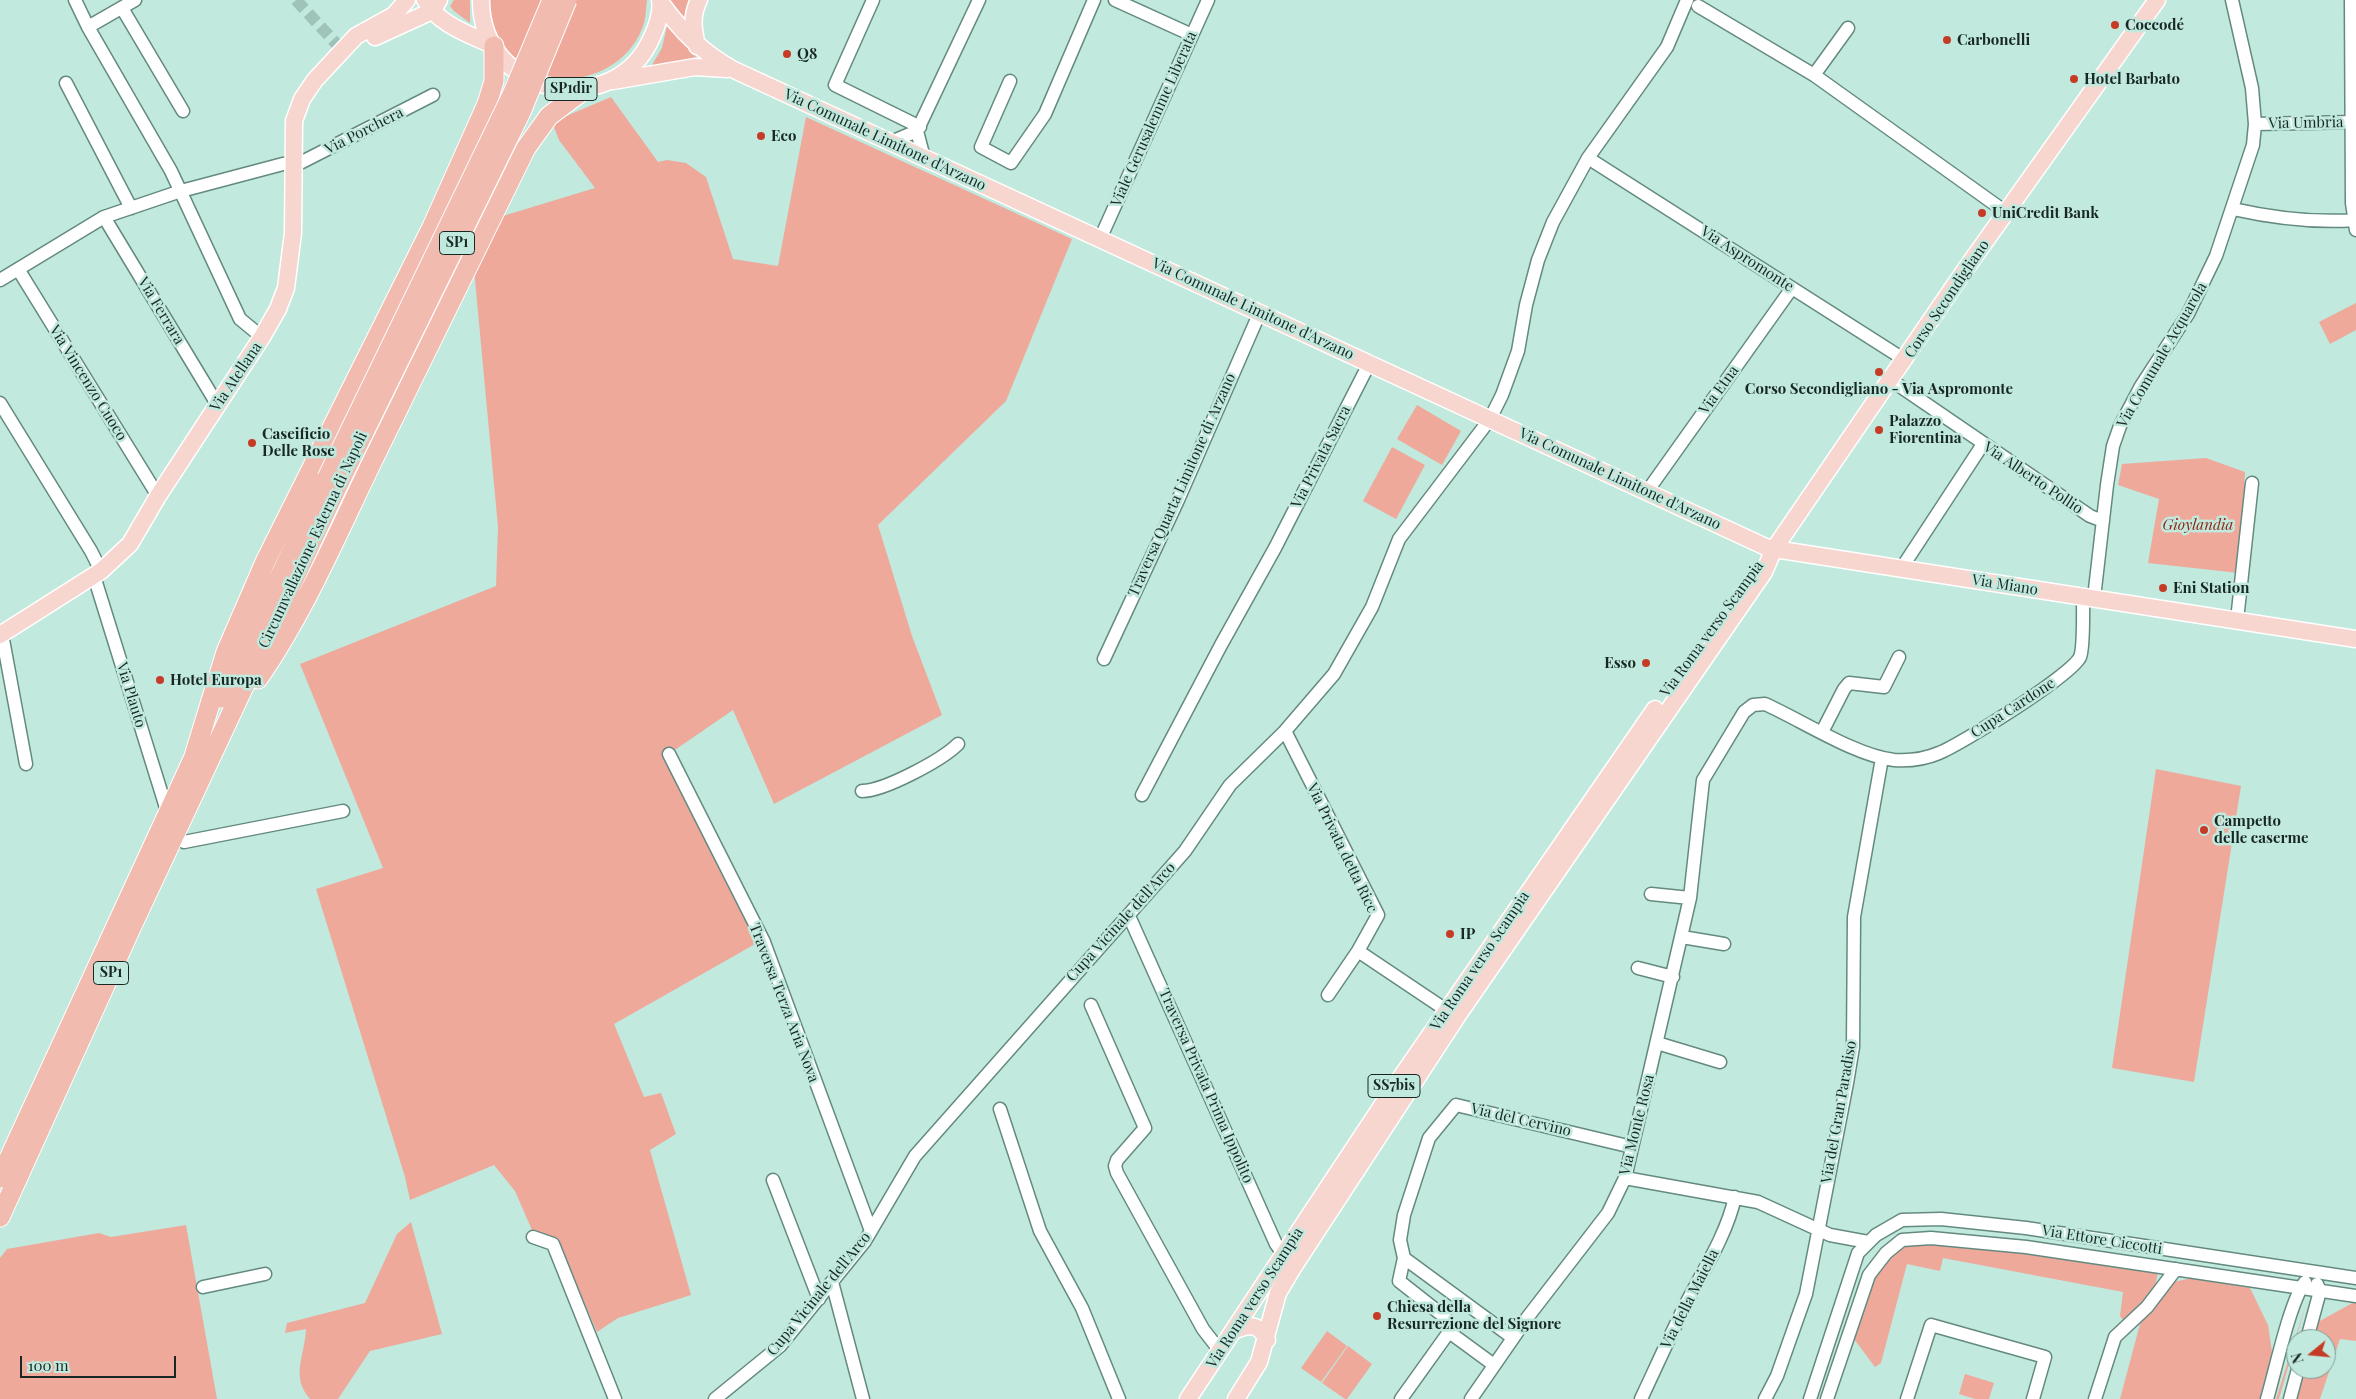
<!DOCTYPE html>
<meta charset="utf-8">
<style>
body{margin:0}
#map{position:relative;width:2356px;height:1399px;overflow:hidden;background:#c1e9de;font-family:"Playfair Display",serif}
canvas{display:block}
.north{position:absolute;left:2286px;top:1329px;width:50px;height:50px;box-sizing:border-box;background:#c1e9de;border:1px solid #7d9b94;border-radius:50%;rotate:253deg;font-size:14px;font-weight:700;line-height:20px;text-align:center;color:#182724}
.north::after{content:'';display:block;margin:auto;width:18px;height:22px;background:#c63b25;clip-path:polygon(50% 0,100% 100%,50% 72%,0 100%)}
.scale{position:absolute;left:20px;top:1356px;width:156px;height:22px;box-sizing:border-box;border:2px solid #182724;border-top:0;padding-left:6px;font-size:15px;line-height:18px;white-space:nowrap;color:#182724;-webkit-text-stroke:4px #c1e9de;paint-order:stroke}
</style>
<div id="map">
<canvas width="2356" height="1399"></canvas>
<div class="north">N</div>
<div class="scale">100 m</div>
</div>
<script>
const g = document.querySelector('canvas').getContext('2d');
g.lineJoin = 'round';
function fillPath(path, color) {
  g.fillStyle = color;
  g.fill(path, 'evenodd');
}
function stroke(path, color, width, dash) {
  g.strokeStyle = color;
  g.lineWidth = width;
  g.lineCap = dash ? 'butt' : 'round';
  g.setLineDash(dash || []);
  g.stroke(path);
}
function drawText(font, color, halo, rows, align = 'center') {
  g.font = font + ' "Playfair Display",serif';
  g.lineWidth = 5;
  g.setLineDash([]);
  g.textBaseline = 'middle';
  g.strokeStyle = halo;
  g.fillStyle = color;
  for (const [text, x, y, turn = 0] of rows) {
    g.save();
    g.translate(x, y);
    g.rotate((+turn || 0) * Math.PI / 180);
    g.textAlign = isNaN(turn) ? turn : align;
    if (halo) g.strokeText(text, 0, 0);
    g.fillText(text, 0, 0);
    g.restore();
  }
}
const green = new Path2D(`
 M 454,0 L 470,0 L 470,23 L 454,11 L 450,6 Z
 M 488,0 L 647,0 C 646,7 646,16 644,23 C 625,85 536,100 500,44 C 492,30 489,16 488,0 Z
 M 668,0 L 694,0 L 686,27 Z
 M 667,26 L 698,59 L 649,70 L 662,48 Z
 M 611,97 L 658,162 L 667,160 L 686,163 L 706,177 L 733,259 L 778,266 L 806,117 L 1072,239 L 1006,401 L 878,525 L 912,636 L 942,715 L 774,804 L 733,710 L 669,754 L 757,943 L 614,1024 L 644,1097 L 661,1093 L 676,1134 L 650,1150 L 691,1295 L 618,1318 L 597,1332 L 557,1240 L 532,1230 L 515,1191 L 494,1165 L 410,1200 L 405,1177 L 316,889 L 383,868 L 300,664 L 496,586 L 498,527 L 470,226 L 595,188 L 559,140 L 552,122 Z
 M 2356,303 L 2356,330 L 2330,344 L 2319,322 Z
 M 1417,405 L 1461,431 L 1442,465 L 1397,439 Z
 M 1392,447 L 1425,465 L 1396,519 L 1363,501 Z
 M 2206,458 L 2245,472 L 2239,573 L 2148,563 L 2159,499 L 2118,485 L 2122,464 Z
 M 2156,769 L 2241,786 L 2194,1082 L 2112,1068 Z
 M 411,1222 L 442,1334 L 370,1351 L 338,1399 L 310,1399 C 290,1376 305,1356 306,1329 L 285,1333 L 287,1323 L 365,1303 L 397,1234 Z
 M 186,1225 L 217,1399 L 0,1399 L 0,1258 L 7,1249 L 99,1233 L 111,1237 Z
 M 1916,1238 L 2158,1272 C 2153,1301 2146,1305 2124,1321 L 2120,1316 L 2123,1292 L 1943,1258 L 1940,1271 L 1907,1264 L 1881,1363 L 1875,1367 L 1854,1339 L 1873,1268 Z
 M 2192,1278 L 2250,1288 L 2268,1325 L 2273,1359 L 2261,1399 L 2120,1399 L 2140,1324 L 2173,1282 Z
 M 2356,1301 L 2356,1341 L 2340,1339 L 2320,1399 L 2295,1399 L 2303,1369 L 2326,1369 L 2326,1339 L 2311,1339 L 2318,1322 Z
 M 2306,1304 L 2279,1399 L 2276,1399 Z
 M 1327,1331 L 1347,1346 L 1321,1382 L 1301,1368 Z
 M 1348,1346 L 1372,1364 L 1347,1399 L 1345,1399 L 1322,1383 Z
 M 1965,1374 L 1994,1383 L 1989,1399 L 1975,1399 L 1959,1394 Z`);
const minorTunnel = new Path2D(`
 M 296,0 L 343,51`);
const minor = new Path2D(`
 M 75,0 L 88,27 L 171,171 L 240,319 L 262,337
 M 873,0 L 835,85 L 920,127
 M 1115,0 L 1192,35
 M 2351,0 L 2352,203 L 2356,230
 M 1698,6 L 1814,75 L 2007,213
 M 122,8 L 183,111
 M 88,27 L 135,0
 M 1814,75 L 1848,28
 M 1010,81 L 981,147 L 1011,163 L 1045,114 L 1094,0
 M 66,83 L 131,208
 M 2255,124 L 2356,122
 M 891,142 L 917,131
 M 924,158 L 917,131 L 979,0
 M 1588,158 L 1905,360
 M 2233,209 C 2273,218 2315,223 2356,220
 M 104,217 L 217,404
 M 1100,239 L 1208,0
 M 18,269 L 158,496
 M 0,280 L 104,217 L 181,191 L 283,164 L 302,162 L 433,95
 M 1891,380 L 2090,516 L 2103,521
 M 0,403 L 91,551 L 101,571
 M 1646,493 L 1792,288
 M 1901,569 L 1983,444
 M 94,576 L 168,814
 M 2094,598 L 2107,485 L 2113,446 L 2120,426 L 2141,386 L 2188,314 L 2216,256 L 2253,145 L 2255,124 L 2252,88 L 2232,0
 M 2237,620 L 2252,483
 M 2,634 L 26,764
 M 1104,659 L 1178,500 L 1260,312
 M 1285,731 L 1378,915 L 1358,951 L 1446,1010
 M 1822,732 L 1844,689 L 1849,683 L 1884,687 L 1899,657
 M 669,754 L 764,942 L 871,1231
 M 862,791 C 884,791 942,760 958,744
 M 1142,795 L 1221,645 L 1275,548 L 1370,362
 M 184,842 L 343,811
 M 1651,894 L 1690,898
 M 1129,916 L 1276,1244 L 1284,1255
 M 1682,937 L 1724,944
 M 1638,968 L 1673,977
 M 1328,995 L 1358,951
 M 1091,1005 L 1145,1128 L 1117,1160 L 1115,1166 L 1117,1173 L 1203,1329 L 1220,1351
 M 1657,1043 L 1720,1062
 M 1000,1109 L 1040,1231 L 1082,1308 L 1119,1399
 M 1625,1178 L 1758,1202 L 1830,1235 L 1868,1242
 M 773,1180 L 819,1299
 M 533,1237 L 553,1244 L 615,1399
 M 1404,1258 L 1400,1240 L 1404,1215 L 1429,1138 L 1456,1105 L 1632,1147
 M 832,1282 L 863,1399
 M 203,1287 L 265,1274
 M 2307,1339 L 2320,1291 L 2317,1284
 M 1494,1365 L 1449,1332 L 1446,1318 L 1399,1281 L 1404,1258 L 1513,1338
 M 715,1399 L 780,1346 L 865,1241 L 915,1156 L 1185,851 L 1230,785 L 1285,731 L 1334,674 L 1372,607 L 1399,539 L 1490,419 L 1502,395 L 1518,351 L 1526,305 L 1538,260 L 1553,222 L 1588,158 L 1667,47 L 1687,0
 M 1401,1399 L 1449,1332
 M 1471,1399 L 1527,1318 L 1608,1213 L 1625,1178 L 1690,898 L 1703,780 L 1744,712 L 1753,705 L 1765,704 C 1801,720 1856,756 1894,760 C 1909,761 1925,759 1939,753 C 1960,745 2072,675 2080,657 C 2084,648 2083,609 2083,597
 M 1641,1399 C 1657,1365 1672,1331 1689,1298 C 1706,1266 1727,1233 1735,1197
 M 1765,1399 L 1777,1376 L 1806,1294 L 1847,1083 L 1853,1047 L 1854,917 L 1882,758
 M 1810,1399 L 1858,1253 L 1876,1235 L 1902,1220 L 1941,1219 L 2026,1228 L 2356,1278
 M 1827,1399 L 1869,1275 L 1886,1253 L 1902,1240 L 1931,1238 L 2026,1247 L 2356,1296
 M 1907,1399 L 1931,1325 L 2045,1357 L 2033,1399
 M 2095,1399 L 2115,1337 L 2147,1307 L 2176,1269
 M 2267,1399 C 2275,1372 2290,1301 2305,1282
 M 2290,1399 L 2298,1369`);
const major = new Path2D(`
 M 425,0 C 437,24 471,35 494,46
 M 481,0 C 480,95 614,124 652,37 C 657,26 662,12 660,0
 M 661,3 C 681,31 702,52 732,69 L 1768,548 L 2356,639
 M 375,37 L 432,11 L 439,0
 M 697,46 C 693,28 691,16 699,0
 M 613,81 L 695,67 L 727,69
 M 0,635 L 101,571 L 130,544 L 158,496 L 262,337 L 278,309 L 286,288 L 293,233 L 294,121 L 302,99 L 315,80 L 356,36 L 394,15 L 407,0
 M 1233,1331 C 1249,1324 1259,1323 1267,1340
 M 1188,1399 L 1397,1083 L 1655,709
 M 1236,1399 L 1259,1362 L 1278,1293 L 1294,1266 L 1458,1015 L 1764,572 L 1774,549 L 1967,267 L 2157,0`);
const highway = new Path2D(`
 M 258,679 C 306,609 337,534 374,458 C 424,354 475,251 526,148 L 549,116 L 585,89
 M 221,698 L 327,478
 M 194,756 L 226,652 L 265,562 L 432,227 L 487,104 L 494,81 L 494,46
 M 0,1178 L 199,746
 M 0,1217 L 131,928 L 339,483`);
const highwayBridge = new Path2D(`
 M 327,478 L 512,95 L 552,0
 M 339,483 L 521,112 L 567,0`);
const markers = [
 [2115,25,5,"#c63b25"],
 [1947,40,5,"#c63b25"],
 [787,54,5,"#c63b25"],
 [2074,79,5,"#c63b25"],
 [761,136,5,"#c63b25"],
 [1982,213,5,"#c63b25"],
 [1879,372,5,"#c63b25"],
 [1879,430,5,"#c63b25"],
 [252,443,5,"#c63b25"],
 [2163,588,5,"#c63b25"],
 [1646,663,5,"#c63b25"],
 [160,680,5,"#c63b25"],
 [2204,830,5,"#c63b25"],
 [1450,934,5,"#c63b25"],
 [1377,1316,5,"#c63b25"]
];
const shields = [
 [571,89,52],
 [457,243,35],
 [111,973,35],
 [1394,1086,52]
];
const shieldNames = [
 ["SP1dir",571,89],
 ["SP1",457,243],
 ["SP1",111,973],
 ["SS7bis",1394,1086]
];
const poiNames = [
 ["Coccodé",2125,25],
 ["Carbonelli",1957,40],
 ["Q8",797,54],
 ["Hotel Barbato",2084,79],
 ["Eco",771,136],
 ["UniCredit Bank",1992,213],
 ["Corso Secondigliano - Via Aspromonte",1879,389,"center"],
 ["Palazzo",1889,421],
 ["Fiorentina",1889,438],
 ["Caseificio",262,434],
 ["Delle Rose",262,451],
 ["Eni Station",2173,588],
 ["Esso",1636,663,"right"],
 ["Hotel Europa",170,680],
 ["Campetto",2214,821],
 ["delle caserme",2214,838],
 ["IP",1460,934],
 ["Chiesa della",1387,1307],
 ["Resurrezione del Signore",1387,1324]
];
const streetNames = [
 ["Viale Gerusalemme Liberata",1154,119,-66],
 ["Via Umbria",2306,123,-1],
 ["Via Porchera",364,131,-27],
 ["Via Comunale Limitone d'Arzano",885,140,25],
 ["Via Aspromonte",1747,259,33],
 ["Corso Secondigliano",1947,299,-56],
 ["Via Comunale Limitone d'Arzano",1253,309,25],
 ["Via Ferrara",161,311,59],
 ["Via Comunale Acquarola",2162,355,-60],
 ["Via Atellana",236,377,-56],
 ["Via Vincenzo Cuoco",88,383,58],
 ["Via Etna",1719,390,-54],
 ["Via Privata Sacra",1321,457,-63],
 ["Via Alberto Pollio",2033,478,34],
 ["Via Comunale Limitone d'Arzano",1620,479,25],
 ["Traversa Quarta Limitone di Arzano",1182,485,-66],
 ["Circumvallazione Esterna di Napoli",313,540,-65],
 ["Via Miano",2005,585,9],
 ["Via Roma verso Scampia",1712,629,-54],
 ["Via Plauto",131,695,73],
 ["Cupa Cardone",2013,708,-33],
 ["Via Privata detta Ricc",1342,848,64],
 ["Cupa Vicinale dell'Arco",1121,922,-48],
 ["Via Roma verso Scampia",1480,961,-56],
 ["Traversa Terza Aria Nova",784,1003,69],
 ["Traversa Privata Prima Ippolito",1206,1086,66],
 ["Via del Gran Paradiso",1839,1112,-80],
 ["Via del Cervino",1521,1120,13],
 ["Via Monte Rosa",1637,1125,-76],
 ["Via Ettore Ciccotti",2102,1240,9],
 ["Cupa Vicinale dell'Arco",819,1294,-51],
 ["Via Roma verso Scampia",1255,1298,-57],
 ["Via della Maiella",1690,1299,-63]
];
const parkNames = [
 ["Gioylandia",2198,525]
];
fillPath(green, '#eea99b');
stroke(minorTunnel, '#9fc2b9', 12, [12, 6]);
stroke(minor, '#648a80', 15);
stroke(major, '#fff', 19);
stroke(highway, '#fff', 21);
stroke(minor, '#fff', 12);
stroke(major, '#f7d6d0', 16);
stroke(highway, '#f1bbb0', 19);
stroke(highwayBridge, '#fff', 21, []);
stroke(highwayBridge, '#f1bbb0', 19);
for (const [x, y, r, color] of markers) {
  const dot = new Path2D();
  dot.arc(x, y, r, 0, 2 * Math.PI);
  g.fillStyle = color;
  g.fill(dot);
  stroke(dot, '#c1e9de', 2);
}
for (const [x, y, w] of shields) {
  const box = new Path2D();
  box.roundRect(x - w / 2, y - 11.5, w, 23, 4);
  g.fillStyle = '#c1e9de';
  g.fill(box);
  stroke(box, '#182724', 1);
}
drawText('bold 14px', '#182724', null, shieldNames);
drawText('bold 15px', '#182724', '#c1e9de', poiNames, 'left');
drawText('15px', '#182724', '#c1e9de', streetNames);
drawText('italic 15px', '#8e2413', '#c1e9de', parkNames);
</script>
